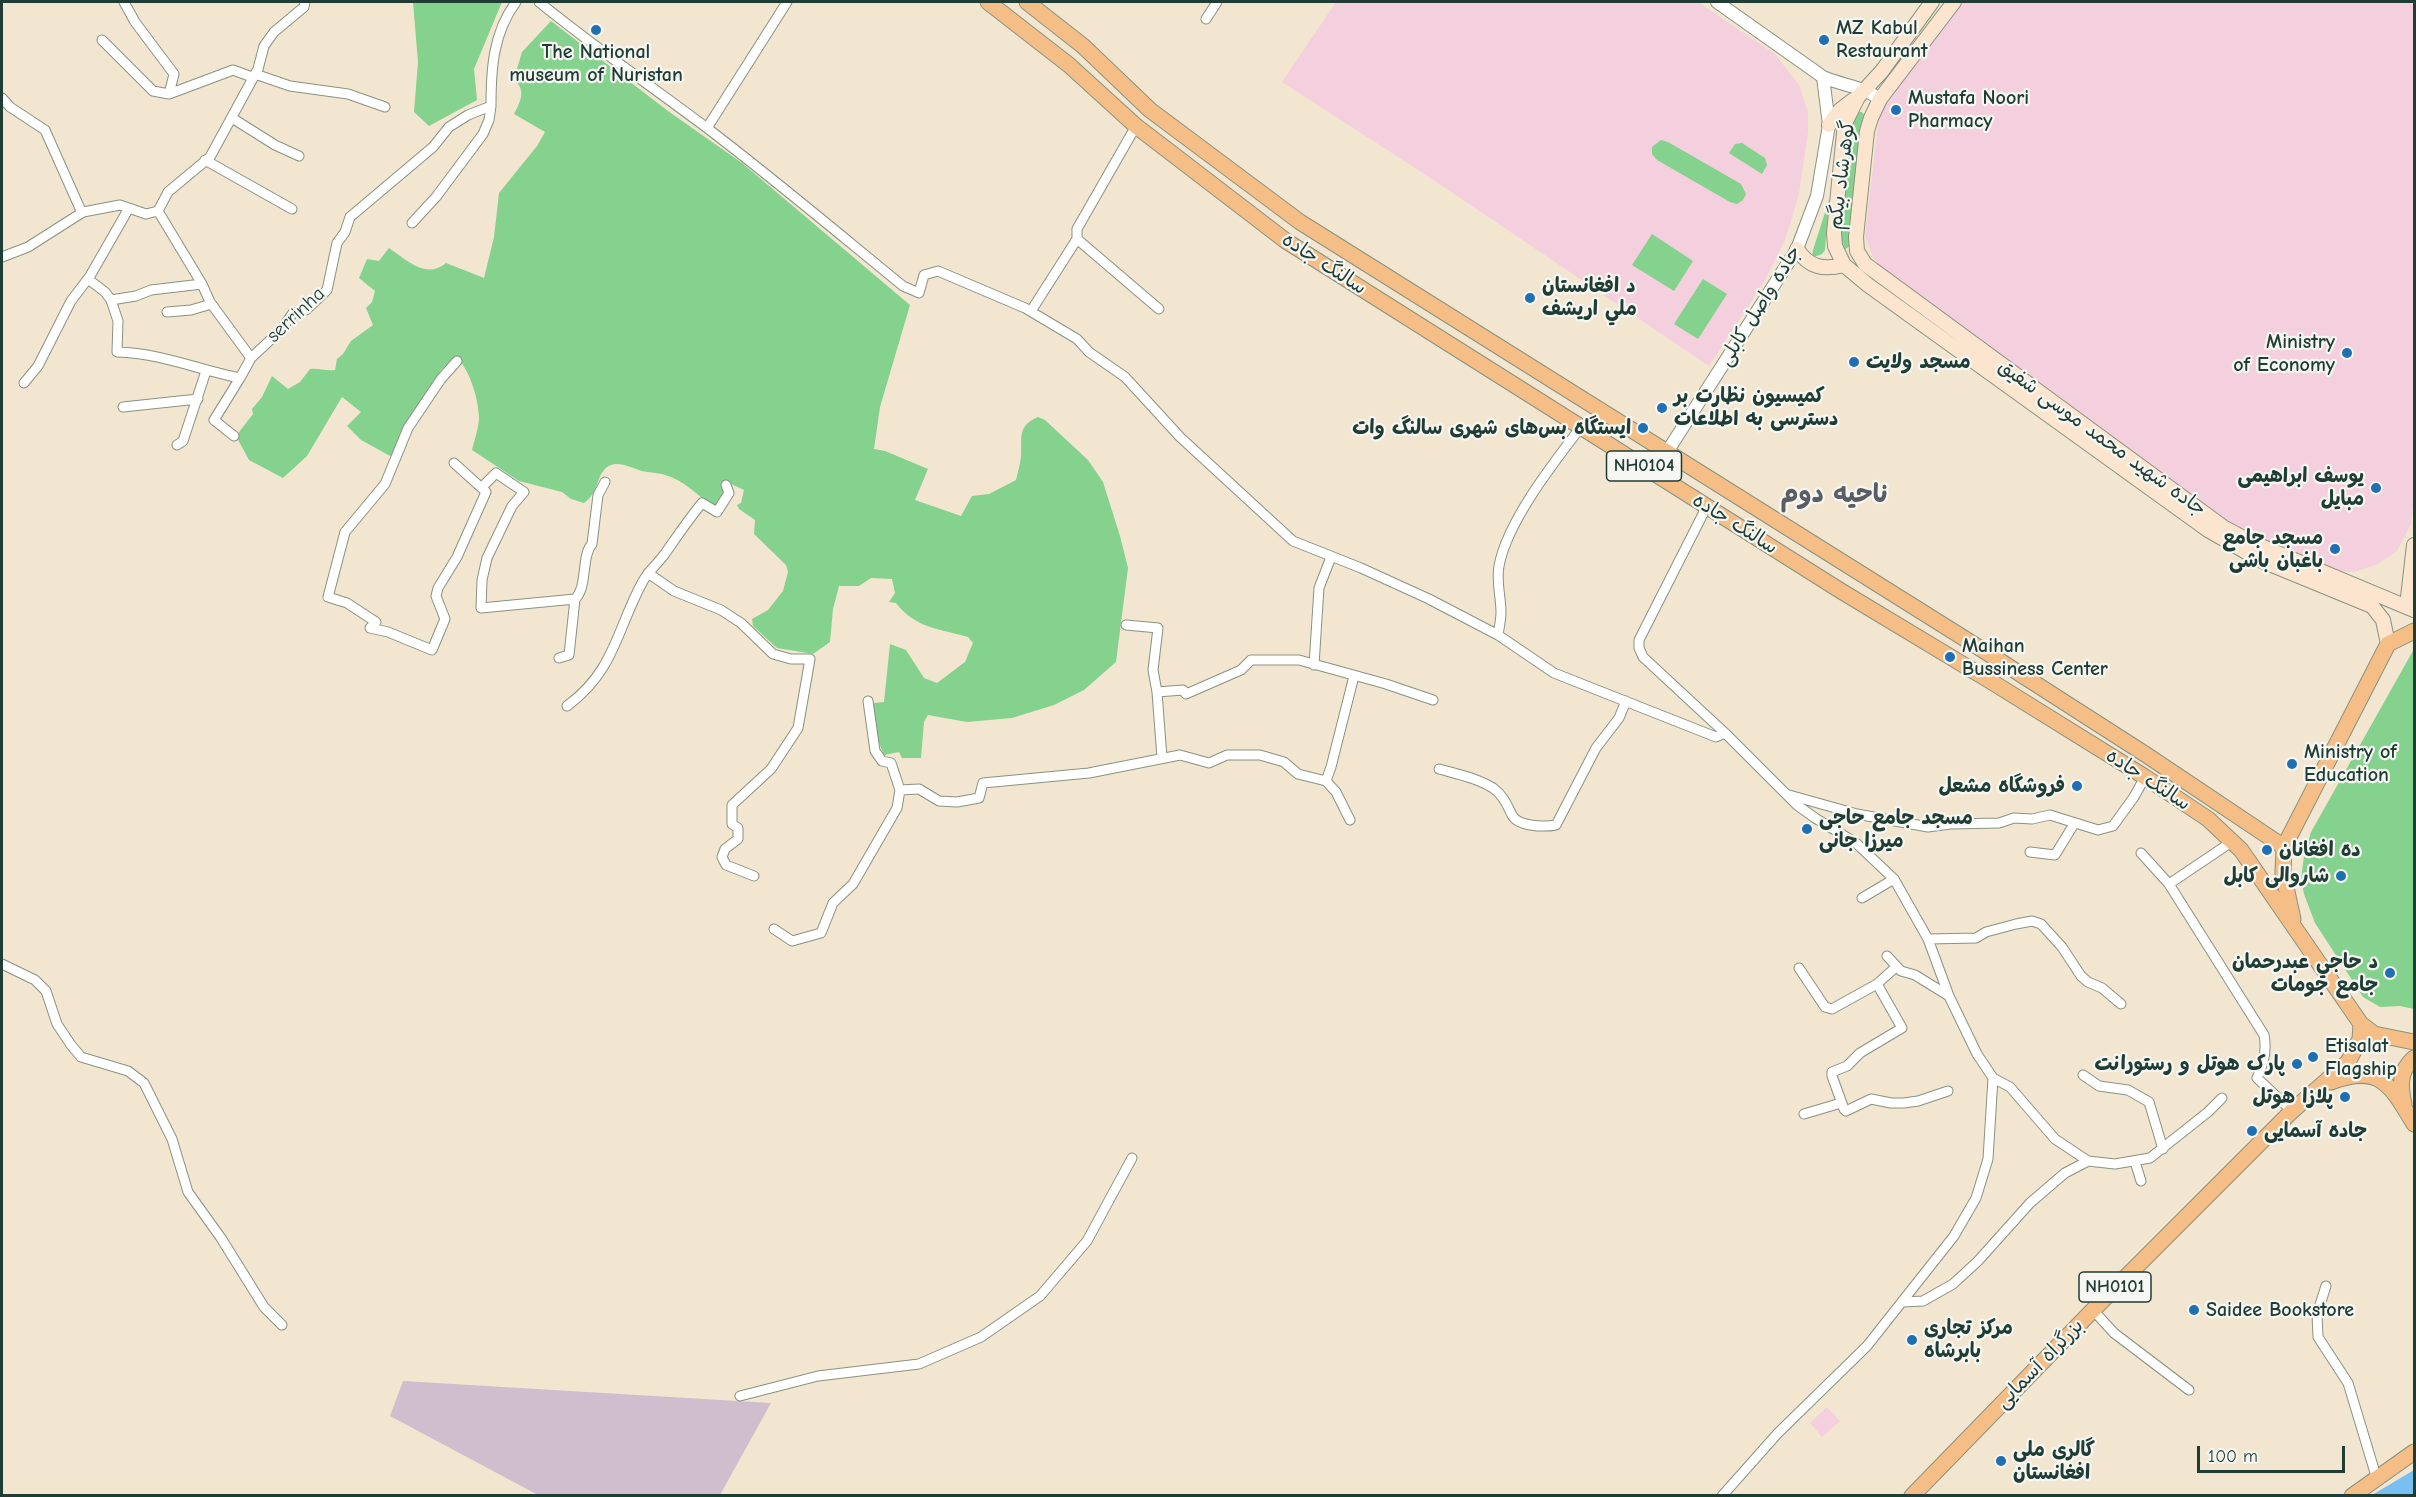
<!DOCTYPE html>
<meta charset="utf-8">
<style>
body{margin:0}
#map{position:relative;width:2416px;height:1497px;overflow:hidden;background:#f2e6d0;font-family:"Comic Neue",sans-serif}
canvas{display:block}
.frame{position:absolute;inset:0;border:3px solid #1f3d34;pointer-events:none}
.scale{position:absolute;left:2197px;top:1446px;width:148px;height:27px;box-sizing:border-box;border:3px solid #1f3d34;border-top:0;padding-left:8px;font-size:18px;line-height:21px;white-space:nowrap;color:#1f3d34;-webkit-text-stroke:4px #f6f6f2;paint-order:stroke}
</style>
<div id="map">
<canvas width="2416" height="1497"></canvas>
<div class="frame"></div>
<div class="scale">100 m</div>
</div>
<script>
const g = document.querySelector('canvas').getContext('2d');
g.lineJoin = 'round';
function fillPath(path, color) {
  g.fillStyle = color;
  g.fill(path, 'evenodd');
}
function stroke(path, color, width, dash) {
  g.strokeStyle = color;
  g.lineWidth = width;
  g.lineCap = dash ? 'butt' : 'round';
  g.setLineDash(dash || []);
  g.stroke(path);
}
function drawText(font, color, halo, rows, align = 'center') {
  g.font = font + ' "Comic Neue","Playpen Sans Arabic",sans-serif';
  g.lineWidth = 4.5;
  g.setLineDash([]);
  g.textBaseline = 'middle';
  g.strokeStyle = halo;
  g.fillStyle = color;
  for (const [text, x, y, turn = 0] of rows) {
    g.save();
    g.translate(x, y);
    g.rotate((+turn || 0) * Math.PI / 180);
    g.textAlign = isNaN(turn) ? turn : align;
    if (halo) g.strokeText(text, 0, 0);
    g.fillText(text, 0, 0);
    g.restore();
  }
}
const built = new Path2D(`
 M 1336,2 L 1698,2 L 1775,54 L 1799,85 L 1808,112 L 1808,132 L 1799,194 L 1785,240 L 1764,282 L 1709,366 L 1432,179 L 1282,82 Z
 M 1961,2 L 2414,2 L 2414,495 L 2411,524 L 2397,551 L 2376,565 L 2354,572 L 2335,571 L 2234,527 L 1886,274 L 1873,257 L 1865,236 L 1878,124 L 1882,109 Z
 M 1827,1407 L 1840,1421 L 1822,1437 L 1810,1423 Z`);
const industrial = new Path2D(`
 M 403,1381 L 771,1403 L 720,1495 L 538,1495 L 390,1416 Z`);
const green = new Path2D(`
 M 413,2 L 502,2 L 474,69 L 477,100 L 429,126 L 414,112 L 418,62 Z
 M 551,21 L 668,111 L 742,163 L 910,305 L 880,407 L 874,449 L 885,451 L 928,469 L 915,500 L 961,516 L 972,496 L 989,494 L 1016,480 C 1018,472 1020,464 1021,457 C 1022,437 1017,426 1038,417 L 1045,420 L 1088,460 L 1103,482 L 1120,536 L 1128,568 L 1116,662 L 1084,690 L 1054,705 L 1012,718 L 967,722 L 928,715 L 924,722 L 921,758 L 902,758 L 899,752 L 884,755 C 877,740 871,719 874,703 L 884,702 L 890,644 L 906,650 L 924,678 L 937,683 L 965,662 L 973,643 L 968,637 C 940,629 915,628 896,603 L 889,602 L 895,593 L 892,579 L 871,578 L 859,586 L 839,586 L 833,609 L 830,642 L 813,654 L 777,648 L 753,626 L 752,619 L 768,610 L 783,591 L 788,572 L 786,565 L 754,534 L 755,520 L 739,509 L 737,505 L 741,503 L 744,490 L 729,483 L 718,506 L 711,506 C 697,494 683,480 665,475 C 657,472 649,473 642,471 C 631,468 616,459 606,468 C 595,478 600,491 584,503 L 571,499 L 562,492 L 519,481 L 472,450 C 474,440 479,428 479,417 C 478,397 470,371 456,356 L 441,370 L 431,389 L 404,426 L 392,457 L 361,440 L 347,426 L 361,412 L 342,397 L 307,456 L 283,478 L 249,460 L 236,436 L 253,414 L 252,409 L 262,397 L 272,376 L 288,389 L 300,382 L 310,369 C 319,368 325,371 335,370 L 337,359 L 343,354 L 351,341 L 373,325 L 366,308 L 372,302 L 375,291 L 359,278 L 367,259 L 379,261 L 389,248 C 407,260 426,280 446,263 L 484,278 L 494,237 L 499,193 L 537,146 L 545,132 L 514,114 C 521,101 526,90 514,79 L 522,52 Z
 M 1858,112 L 1862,112 L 1864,115 L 1849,247 L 1845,249 L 1840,234 L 1850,128 Z
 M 1661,140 L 1668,142 L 1741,184 L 1746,194 L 1743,200 L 1737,204 L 1730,202 L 1657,160 L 1652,154 L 1652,147 Z
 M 1742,143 L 1765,158 L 1767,165 L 1762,174 L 1729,153 L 1735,144 Z
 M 1829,200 L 1825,250 L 1822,254 L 1814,257 L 1812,256 L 1813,250 Z
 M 1652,234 L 1693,261 L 1674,291 L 1632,265 Z
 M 1703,279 L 1727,294 L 1698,339 L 1674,324 Z
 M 2414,649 L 2414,1009 L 2400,1006 L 2380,1007 L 2363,997 L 2315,923 L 2304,894 L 2301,879 L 2304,856 L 2311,832 Z`);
const water = new Path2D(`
 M 2414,1470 L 2414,1495 L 2372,1495 Z`);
const minor = new Path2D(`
 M 124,2 L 135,22 L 174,74 L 169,94
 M 539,2 C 593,46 651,86 707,128 C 774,179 838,233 903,286 L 919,293 L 924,275 L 938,271 L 1025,308 L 1077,339 L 1089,352 L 1125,377 L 1180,437 L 1293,541 L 1361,568 L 1429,599 L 1498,635 L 1554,673 L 1716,737 L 1725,733
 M 1206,19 L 1217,2
 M 102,40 L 153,91 L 169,94 L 233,70 L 252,77
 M 255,74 L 290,86 L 348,94 L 385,107
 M 2,98 L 10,107 L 45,130 L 82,213
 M 232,118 L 275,145 L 299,156
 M 707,128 L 787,2
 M 205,160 L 292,209
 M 158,211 L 168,192 L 210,157 L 258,69 L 264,46 L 274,32 L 304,7 L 305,2
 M 412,223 L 436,197 L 483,134 L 489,120 L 491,106
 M 1077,239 L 1159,309
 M 2,257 L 28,247 L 83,212 L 120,205 L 146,214 L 158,211 L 202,284 L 210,302 L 251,358 L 281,330 L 293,313 L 306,310 L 327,290 L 337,243 L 345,232 L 350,217 L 433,147 L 449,127 L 468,115 L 491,106 C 491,69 493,33 516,2
 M 88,279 L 105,292 L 111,300 L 118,321 L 117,352 C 161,353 199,370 240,378 L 251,358
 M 111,300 L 136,296 L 151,290 L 202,284
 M 1025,308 L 1031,311 L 1077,239 L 1077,229 L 1136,126
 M 167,312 L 191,310 L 208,305 L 210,302
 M 457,361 L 441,379 L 408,428 L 385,484 L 345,532 L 328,597 L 347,603 L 376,622 L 370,628 L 388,632 L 432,650 L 445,619 L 436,596 L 438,588 L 457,557 L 486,492 L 482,487 L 496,473 L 524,492 L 512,506 L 487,558 L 482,580 L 481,608 L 575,599
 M 24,383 L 38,366 L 71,301 L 90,276 L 129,208
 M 123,407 L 198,399
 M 234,436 L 214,420 L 240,378
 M 177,445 L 183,441 L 206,371
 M 454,463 L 485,491
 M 1707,506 L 1639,640 L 1639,648 L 1643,657 L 1725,733 L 1797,805 L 1815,818 L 1856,843 L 1894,879 L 1928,939 L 1949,996 L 1977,1054 L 1993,1078 L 1988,1159 L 1976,1198 L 1954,1236 L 1867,1346 L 1778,1433 L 1722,1496
 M 648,573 L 674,591 L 721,610 L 741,623 L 773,654 L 791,659 L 810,659 L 798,728 L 771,769 L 732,805 L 732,824 L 738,828 L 738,839 L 725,849 L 722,857 L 726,865 L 754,876
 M 1126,625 L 1158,628 L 1153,670 L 1157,692 L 1162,758
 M 1498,635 C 1499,628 1501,620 1501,612 C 1501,597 1496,581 1499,566 C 1507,522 1554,462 1581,427
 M 559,658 L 569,655 L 575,599 C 588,587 581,555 592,544 L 598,495 L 605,482
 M 1314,665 L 1319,588 L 1331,557
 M 1157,692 L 1183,690 L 1186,694 L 1241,670 L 1251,660 L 1299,660 L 1386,684 L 1433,700
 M 567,706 C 615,671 617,628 643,581 C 649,571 657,564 664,555 C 676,538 688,520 702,503 L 717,512 L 729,493 L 726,485
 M 1439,769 C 1457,774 1477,778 1493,788 C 1503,795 1507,805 1512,815 C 1518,827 1545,827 1556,825 L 1596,748 L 1619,718 L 1626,701
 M 1326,781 L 1331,767 L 1354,676
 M 900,790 L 919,789 L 939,801 L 957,802 L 979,798 L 983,783 L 1089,773 L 1180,755 L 1209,763 L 1227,755 L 1260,755 L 1284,762 L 1298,774 L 1326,781 L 1336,792 L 1350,820
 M 1789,795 L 1857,814 L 1928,827 L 1950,824 L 1999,823 L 2014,818 L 2032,819 L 2050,815 L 2098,830 L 2113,826 L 2134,797 L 2145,777
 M 2030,852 L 2055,855 L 2074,824
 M 2141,853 L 2169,884 L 2264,1035 C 2267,1050 2264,1064 2257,1078 L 2292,1111
 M 2169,884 L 2233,841
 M 1862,898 L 1894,879
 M 774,929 L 792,941 L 821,933 L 833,903 L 853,884 L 897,808 L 900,790 L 891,763 L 882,761 L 875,751 L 868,701
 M 1928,939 L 1976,938 L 1986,932 L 2016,924 L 2032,921 L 2041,924 L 2062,947 L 2081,976 L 2088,982 L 2102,988 L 2121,1004
 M 1887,956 L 1901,971 L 1915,975 L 1949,996
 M 2,964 L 35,980 L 46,991 L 57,1024 L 71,1045 L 81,1057 L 128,1071 L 144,1083 L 172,1139 L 188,1192 L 221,1238 L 264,1307 L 282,1325
 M 1799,968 L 1825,1007 L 1832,1009 L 1877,984 L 1896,967
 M 1877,984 L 1902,1028 L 1860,1053 L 1847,1066 L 1832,1072 L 1832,1076 L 1844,1109 L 1846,1111 L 1871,1099 L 1891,1103 L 1904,1103 L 1918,1101 L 1948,1091
 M 2083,1075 L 2099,1086 L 2128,1090 L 2149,1102 L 2163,1149
 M 1993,1078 L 2010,1087 L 2055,1139 L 2088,1161
 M 1804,1114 L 1841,1103
 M 2135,1162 L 2141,1181
 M 2326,1286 L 2317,1314 L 2318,1337 L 2348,1383 L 2376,1476
 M 1903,1302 L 1923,1301 L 1953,1284 L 1978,1261 L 2030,1203 L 2065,1173 L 2088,1161 L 2115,1164 L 2150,1158 L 2208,1112 L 2222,1098
 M 2093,1310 L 2114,1333 L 2189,1390
 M 740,1396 L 818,1376 L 919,1364 L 981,1337 L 1040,1296 L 1087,1241 L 1132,1158`);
const tertiary = new Path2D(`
 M 1717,2 L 1823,77 C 1844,86 1862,86 1880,99
 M 1667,452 L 1797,249 L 1817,196 L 1829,125 L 1823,77`);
const secondary = new Path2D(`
 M 1932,2 L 1882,71 L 1858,97 L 1845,123 L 1834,233 L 1835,246 L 1844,265 L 1868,285 L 2208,530 L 2260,560 L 2372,606 L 2383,620 L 2388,644
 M 1954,2 L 1880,99 L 1871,118 L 1867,131 L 1856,237 L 1857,251 L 1865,264 L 2223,527 L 2251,542 L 2414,610
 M 1829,125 L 1840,110 L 1853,100
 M 1797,249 C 1809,268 1824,270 1844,265
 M 2407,606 L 2414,545`);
const trunk = new Path2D(`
 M 988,2 L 1069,65 L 1136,126 L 1286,241 L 1841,591 L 1992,682 L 2145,777 L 2208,819 L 2241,850 L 2361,1024 L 2374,1034 L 2414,1042
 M 1027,2 L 1083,46 L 1150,110 L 1300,222 L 1986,652 L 2145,754 L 2284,847
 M 2293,919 L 2283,873 L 2284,847 L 2388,644 L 2414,631
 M 2331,1082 C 2380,1064 2390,1084 2414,1124
 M 2404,1104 C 2400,1086 2399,1071 2414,1058
 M 1912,1496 L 2093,1310 L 2292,1111 L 2348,1062 L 2360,1039 L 2361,1024
 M 2352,1496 L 2414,1452`);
const markers = [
 [596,30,6,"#1f6fb2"],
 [1824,40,6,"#1f6fb2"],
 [1896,110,6,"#1f6fb2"],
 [1530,298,6,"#1f6fb2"],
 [2347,353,6,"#1f6fb2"],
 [1854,362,6,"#1f6fb2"],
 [1662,408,6,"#1f6fb2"],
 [1643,428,6,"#1f6fb2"],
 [2376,488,6,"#1f6fb2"],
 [2335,549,6,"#1f6fb2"],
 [1950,657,6,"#1f6fb2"],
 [2292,764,6,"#1f6fb2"],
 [2077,786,6,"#1f6fb2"],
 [1807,829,6,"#1f6fb2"],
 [2267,850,6,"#1f6fb2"],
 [2341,876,6,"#1f6fb2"],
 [2390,973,6,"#1f6fb2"],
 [2313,1057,6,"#1f6fb2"],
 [2297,1064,6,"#1f6fb2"],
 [2345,1097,6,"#1f6fb2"],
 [2252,1131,6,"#1f6fb2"],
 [2194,1310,6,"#1f6fb2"],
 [1912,1340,6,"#1f6fb2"],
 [2001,1461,6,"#1f6fb2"]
];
const shields = [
 [1644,466,75],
 [2115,1287,72]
];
const shieldNames = [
 ["NH0104",1644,466],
 ["NH0101",2115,1287]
];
const poiNames = [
 ["MZ Kabul",1836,28],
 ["Restaurant",1836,51],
 ["The National",596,52,"center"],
 ["museum of Nuristan",596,75,"center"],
 ["Mustafa Noori",1908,98],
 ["Pharmacy",1908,121],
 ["د افغانستان",1542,286],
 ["ملي اریشف",1542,309],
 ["Ministry",2335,342,"right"],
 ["of Economy",2335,365,"right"],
 ["مسجد ولایت",1866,362],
 ["کمیسیون نظارت بر",1674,396],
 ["دسترسی به اطلاعات",1674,419],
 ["ایستگاه بس‌های شهری سالنگ وات",1631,428,"right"],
 ["یوسف ابراهیمی",2364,476,"right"],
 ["مبایل",2364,499,"right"],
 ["مسجد جامع",2323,538,"right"],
 ["باغبان باشی",2323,561,"right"],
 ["Maihan",1962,646],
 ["Bussiness Center",1962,669],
 ["Ministry of",2304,752],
 ["Education",2304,775],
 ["فروشگاه مشعل",2065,786,"right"],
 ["مسجد جامع حاجی",1819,818],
 ["میرزا جانی",1819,841],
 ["ده افغانان",2279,850],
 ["شاروالی کابل",2329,876,"right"],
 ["د حاجي عبدرحمان",2378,962,"right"],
 ["جامع جومات",2378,985,"right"],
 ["Etisalat",2325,1046],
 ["Flagship",2325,1069],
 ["پارک هوتل و رستورانت",2285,1064,"right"],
 ["پلازا هوتل",2333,1097,"right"],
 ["جاده آسمایی",2264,1131],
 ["Saidee Bookstore",2206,1310],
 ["مرکز تجاری",1924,1328],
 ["بابرشاه",1924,1351],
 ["گالری ملی",2013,1450],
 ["افغانستان",2013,1473]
];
const streetNames = [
 ["گوهرشاد بیگم",1842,175,-83],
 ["سالنگ جاده",1324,264,33],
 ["جاده واصل کابلی",1760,306,-58],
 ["serrinha",296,315,-43],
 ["جاده شهید محمد موسی شفیق",2102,438,36],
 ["سالنگ جاده",1735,524,32],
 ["سالنگ جاده",2148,780,33],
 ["بزرگراه آسمایی",2040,1364,-46]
];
const districtNames = [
 ["ناحیه دوم",1834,495]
];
fillPath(built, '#f4cfdd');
fillPath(industrial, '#d0bdcd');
fillPath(green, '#85d18e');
fillPath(water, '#7abff1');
stroke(minor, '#889282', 11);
stroke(tertiary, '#889282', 14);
stroke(secondary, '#889282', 16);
stroke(trunk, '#889282', 17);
stroke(minor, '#fff', 9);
stroke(tertiary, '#fff', 12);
stroke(secondary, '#fbe5cf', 14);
stroke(trunk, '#f6be87', 15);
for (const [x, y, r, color] of markers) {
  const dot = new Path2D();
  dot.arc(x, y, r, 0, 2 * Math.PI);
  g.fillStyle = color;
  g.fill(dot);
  stroke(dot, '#f6f6f2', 2);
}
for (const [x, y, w] of shields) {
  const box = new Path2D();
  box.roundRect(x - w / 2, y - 15, w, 30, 4.5);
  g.fillStyle = '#f6f6f2';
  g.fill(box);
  stroke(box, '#1f3d34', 1.5);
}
drawText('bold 18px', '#1f3d34', null, shieldNames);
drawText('bold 20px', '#1f3d34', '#f6f6f2', poiNames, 'left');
drawText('20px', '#1f3d34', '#f6f6f2', streetNames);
drawText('bold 26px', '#5a5e64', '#f6f6f2', districtNames);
</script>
